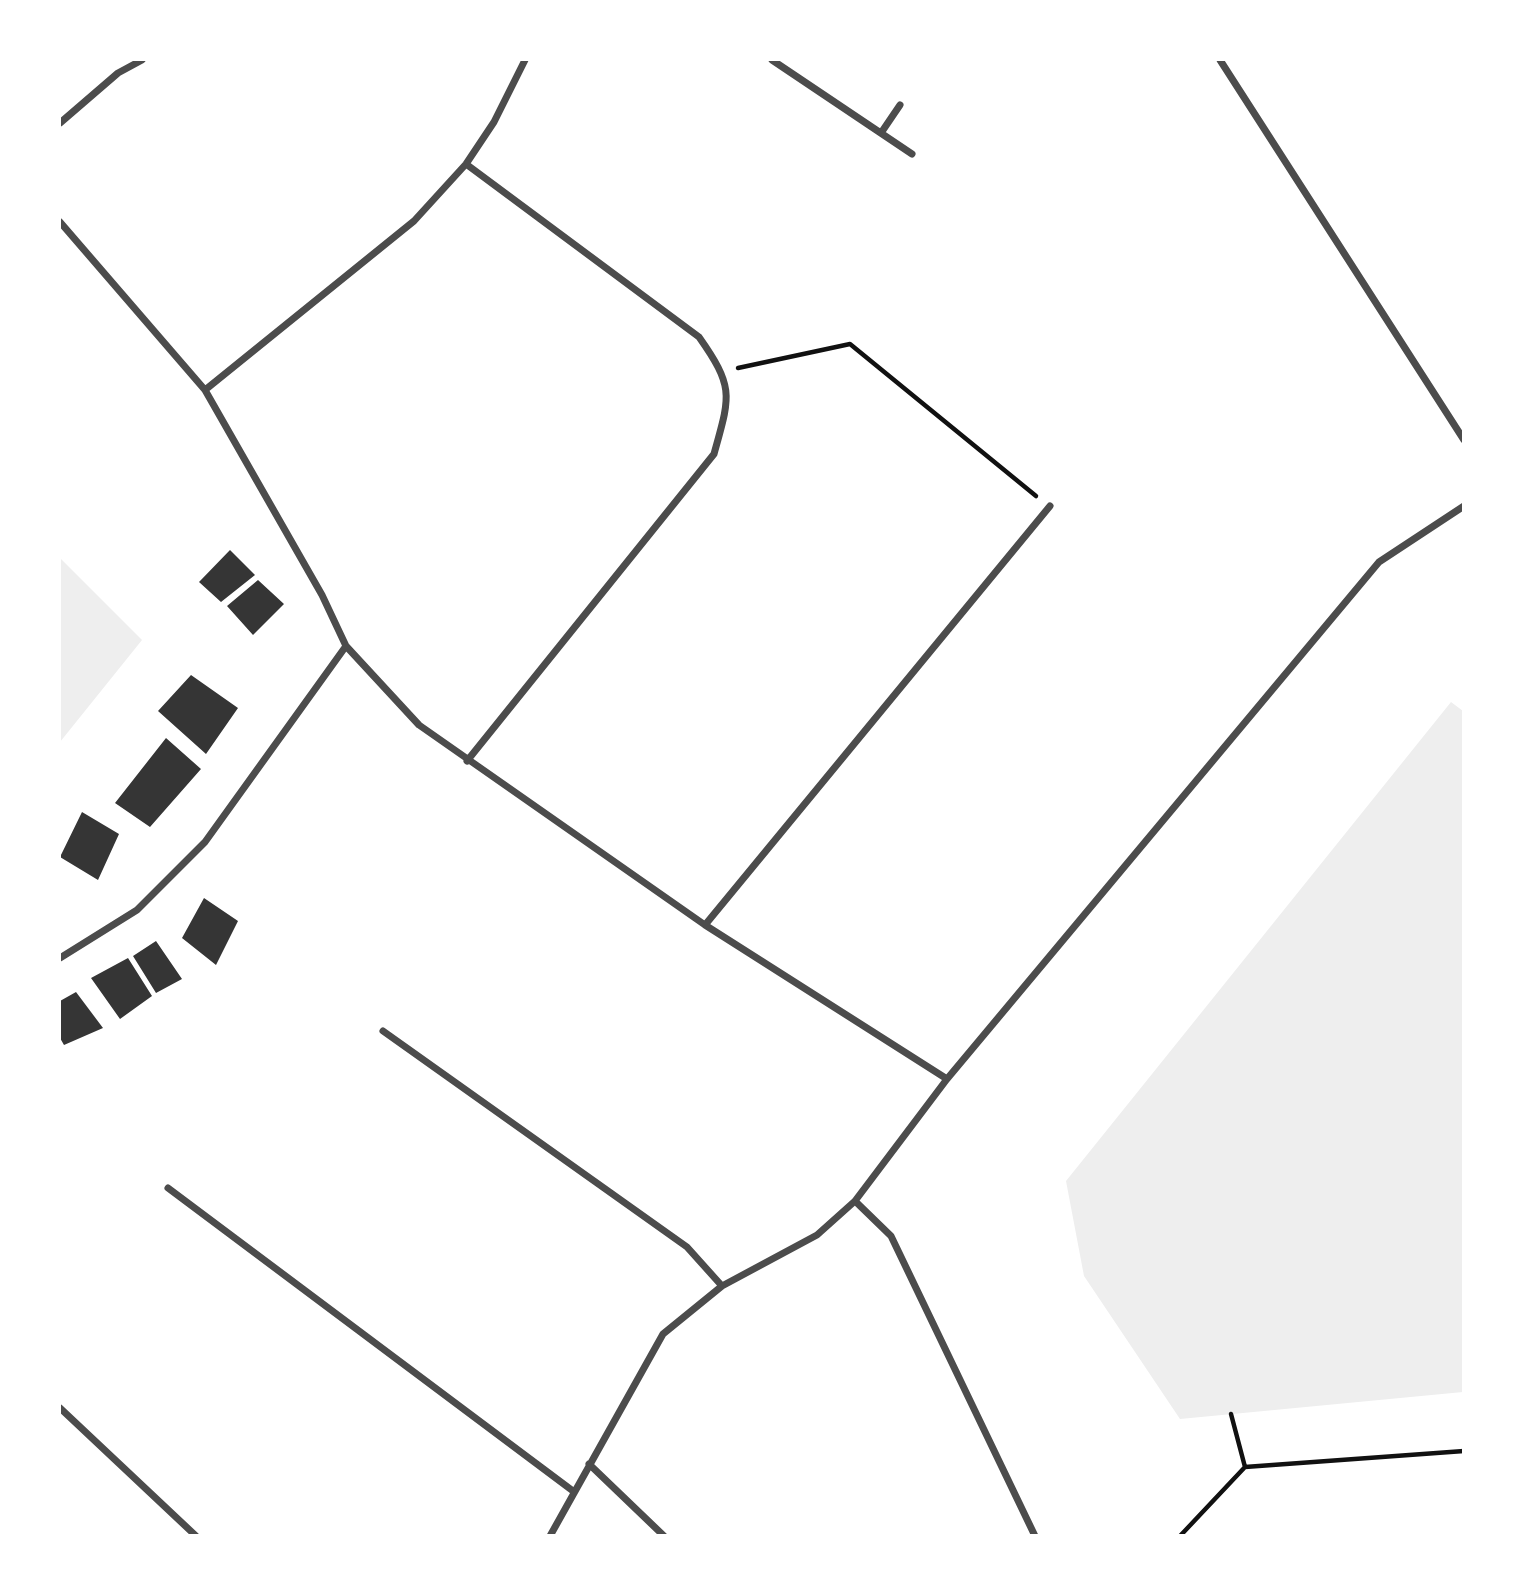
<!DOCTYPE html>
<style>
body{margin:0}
#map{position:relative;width:1523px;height:1595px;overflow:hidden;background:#fff;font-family:"Work Sans",sans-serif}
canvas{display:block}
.frame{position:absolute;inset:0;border:61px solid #fff;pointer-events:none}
</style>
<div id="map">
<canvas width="1523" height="1595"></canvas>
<div class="frame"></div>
</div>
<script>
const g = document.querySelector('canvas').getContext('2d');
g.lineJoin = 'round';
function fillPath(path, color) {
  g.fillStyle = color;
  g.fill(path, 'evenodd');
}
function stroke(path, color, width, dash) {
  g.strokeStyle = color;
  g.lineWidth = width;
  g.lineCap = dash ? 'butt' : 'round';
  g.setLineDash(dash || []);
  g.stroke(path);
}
const green = new Path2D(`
 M 60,558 L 142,640 L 60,742 Z
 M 1451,702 L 1463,711 L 1463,1392 L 1180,1419 L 1084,1276 L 1066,1181 Z`);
const building = new Path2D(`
 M 230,550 L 255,575 L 221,602 L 199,582 Z
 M 258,580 L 284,604 L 253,635 L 227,606 Z
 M 191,675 L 238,708 L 206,754 L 158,711 Z
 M 166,738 L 201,769 L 150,827 L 115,803 Z
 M 82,812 L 119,834 L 98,880 L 60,857 Z
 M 204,898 L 238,921 L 216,965 L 182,938 Z
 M 156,941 L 182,979 L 156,993 L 133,956 Z
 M 128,958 L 152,996 L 120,1019 L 91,978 Z
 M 76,992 L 103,1028 L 64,1045 L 60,1038 L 60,1001 Z`);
const path = new Path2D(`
 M 738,368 L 850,344 L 1036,496
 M 1231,1414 L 1245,1467
 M 1180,1536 L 1245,1467 L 1464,1451`);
const minor = new Path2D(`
 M 772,60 L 912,154
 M 1220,60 L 1464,440
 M 60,123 L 118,73 L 142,60
 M 881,133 L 900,105
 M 466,164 L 699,337 C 735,388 730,396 714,454 L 467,761
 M 60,222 L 205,390 L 322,595 L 346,646 L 419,725 L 705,925 L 947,1079
 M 205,390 L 414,221 L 466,164 L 494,122 L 525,60
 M 705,925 L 1050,506
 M 60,958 L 137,910 L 205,842 L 346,646
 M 383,1031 L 687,1247 L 722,1286
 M 168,1188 L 573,1491
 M 855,1201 L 891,1236 L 1035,1536
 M 60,1408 L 196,1536
 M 589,1464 L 664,1536
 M 550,1536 L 663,1334 L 722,1286 L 817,1235 L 855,1201 L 947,1079 L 1379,562 L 1464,506`);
fillPath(green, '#eee');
fillPath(building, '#353535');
stroke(path, '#111', 4.5);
stroke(minor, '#4c4c4c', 7);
</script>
